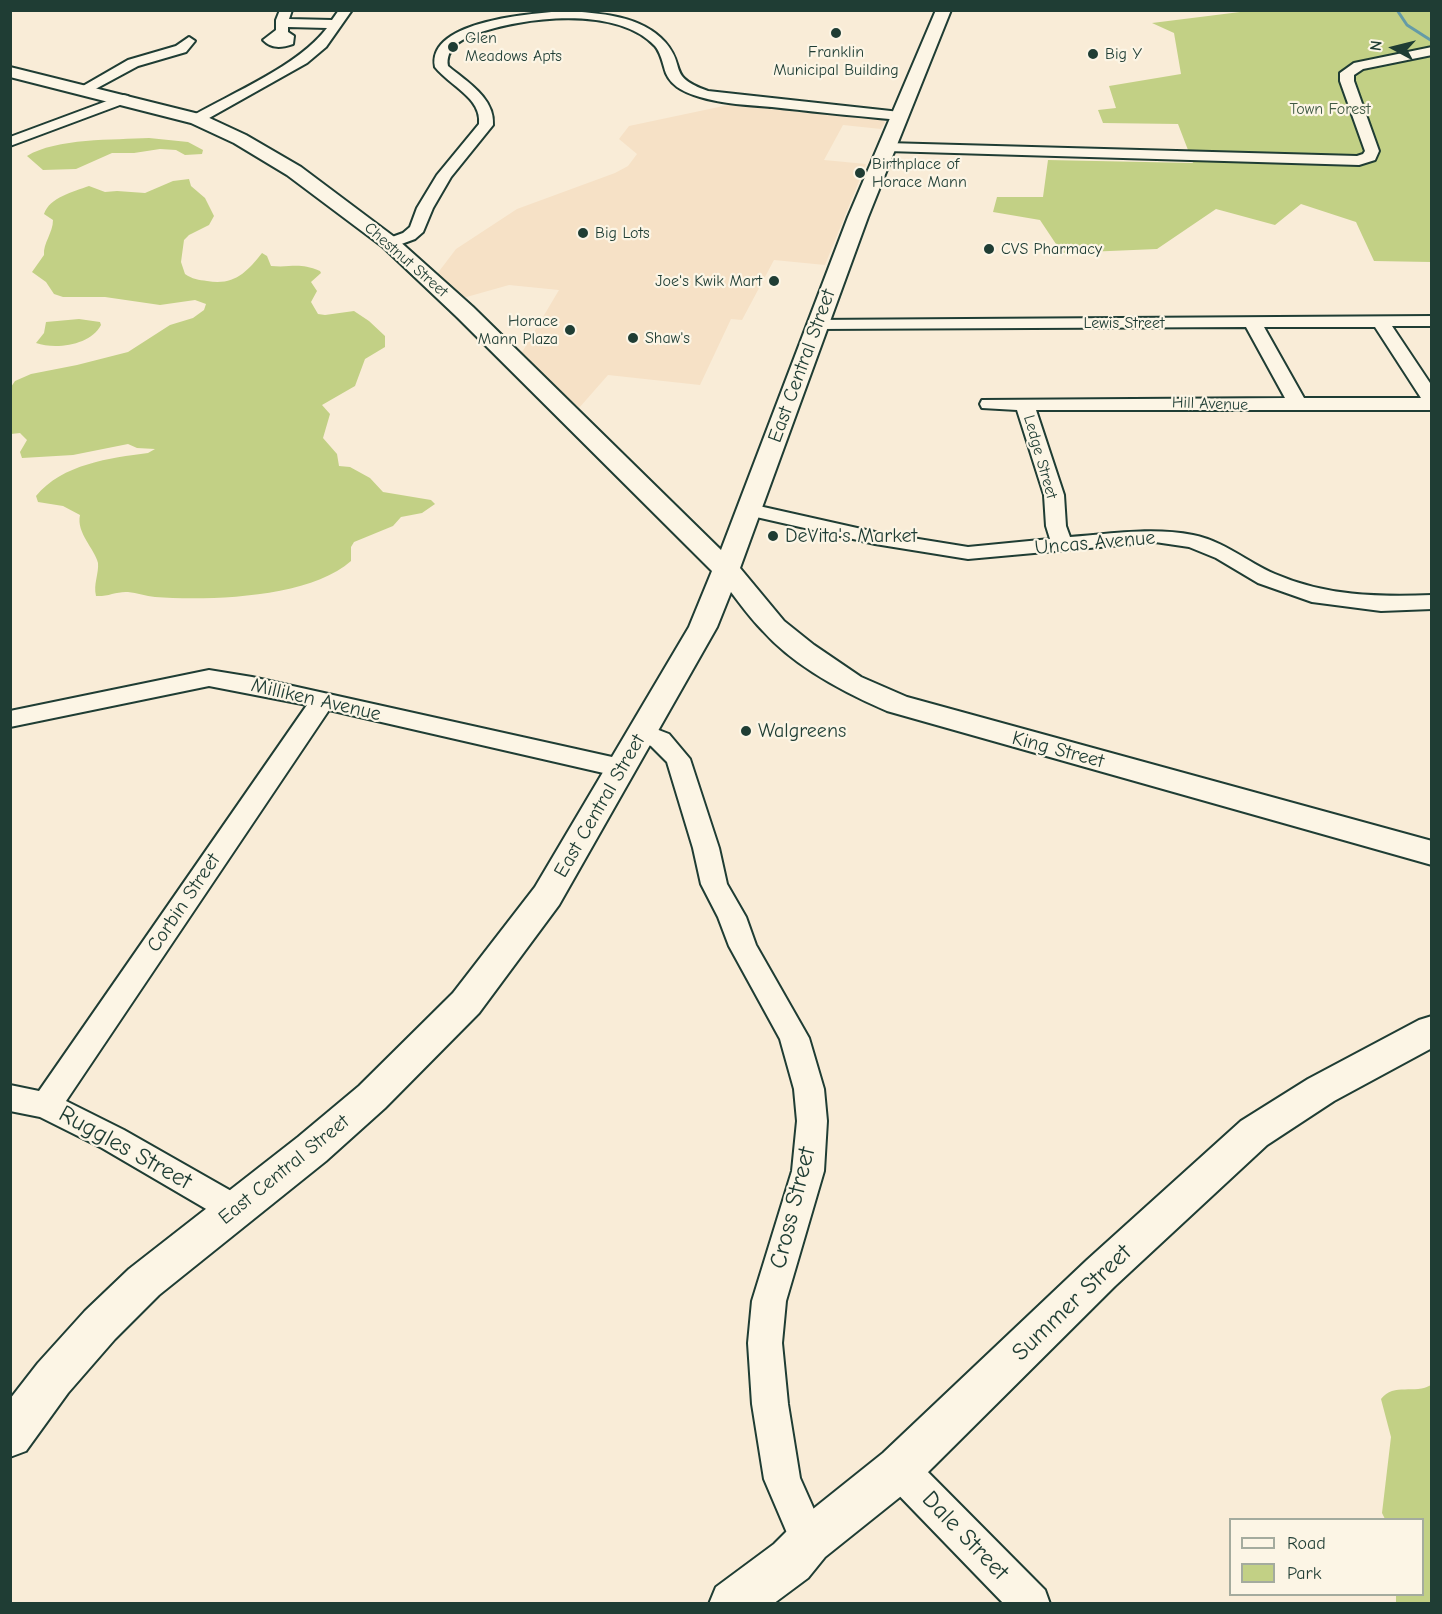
<!DOCTYPE html>
<style>
body{margin:0}
#map{position:relative;width:1442px;height:1614px;overflow:hidden;background:#f9ecd7;font-family:"Comic Neue",sans-serif}
canvas{display:block}
.frame{position:absolute;inset:0;border:12px solid #1f3d34;pointer-events:none}
.legend{position:absolute;left:1229px;top:1518px;width:195px;height:78px;box-sizing:border-box;background:#fcf5e5;border:2px solid #a4ab9e;margin:0;padding:8px 10px;list-style:none;font-size:18px;color:#1f3d34}
.legend li{display:flex;align-items:center;gap:12px;height:30px}
.legend b{width:30px;border:2px solid #a4ab9e}
.north{position:absolute;left:1364px;top:18px;width:60px;height:60px;-webkit-text-stroke:4px #fcf5e5;paint-order:stroke;rotate:277deg;font-size:16px;font-weight:700;line-height:24px;text-align:center;color:#1f3d34}
.north::after{content:'';display:block;margin:auto;width:21px;height:27px;background:#1f3d34;clip-path:polygon(50% 0,100% 100%,50% 72%,0 100%)}
</style>
<div id="map">
<canvas width="1442" height="1614"></canvas>
<div class="frame"></div>
<ul class="legend">
<li><b style="height:8px;background:#fcf5e5"></b>Road</li>
<li><b style="height:16px;background:#c2d085"></b>Park</li>
</ul>
<div class="north">N</div>
</div>
<script>
const g = document.querySelector('canvas').getContext('2d');
g.lineJoin = 'round';
function fillPath(path, color) {
  g.fillStyle = color;
  g.fill(path, 'evenodd');
}
function stroke(path, color, width, dash) {
  g.strokeStyle = color;
  g.lineWidth = width;
  g.lineCap = dash ? 'butt' : 'round';
  g.setLineDash(dash || []);
  g.stroke(path);
}
function drawText(font, color, halo, rows, align = 'center') {
  g.font = font + ' "Comic Neue",sans-serif';
  g.lineWidth = 4.5;
  g.setLineDash([]);
  g.textBaseline = 'middle';
  g.strokeStyle = halo;
  g.fillStyle = color;
  for (const [text, x, y, turn = 0] of rows) {
    g.save();
    g.translate(x, y);
    g.rotate((+turn || 0) * Math.PI / 180);
    g.textAlign = isNaN(turn) ? turn : align;
    if (halo) g.strokeText(text, 0, 0);
    g.fillText(text, 0, 0);
    g.restore();
  }
}
const built = new Path2D(`
 M 733,104 L 877,117 L 885,122 L 881,129 L 843,125 L 824,160 L 866,164 L 825,265 L 774,260 L 742,320 L 731,319 L 700,385 L 608,375 L 579,408 L 521,354 L 559,290 L 509,285 L 463,298 L 437,274 L 456,249 L 517,209 L 615,173 L 628,166 L 637,154 L 619,139 L 629,126 Z`);
const green = new Path2D(`
 M 1256,10 L 1431,11 L 1431,262 L 1374,261 L 1356,222 L 1301,204 L 1275,225 L 1216,209 L 1157,249 L 1062,253 L 1040,220 L 993,212 L 997,197 L 1043,197 L 1048,160 L 1193,163 L 1178,124 L 1103,123 L 1098,110 L 1116,108 L 1109,86 L 1181,74 L 1174,33 L 1152,23 Z
 M 149,138 L 188,142 L 203,150 L 202,154 L 185,155 L 176,150 L 160,149 L 134,153 L 112,153 L 76,169 L 43,170 L 27,156 C 56,138 114,140 149,138 Z
 M 189,179 L 191,186 L 205,198 L 214,216 L 209,225 L 189,235 L 184,240 L 181,262 L 185,274 C 192,279 199,280 207,281 C 234,286 247,272 262,253 L 267,256 L 271,266 C 292,268 298,262 320,271 L 321,273 L 311,282 L 317,291 L 311,302 L 318,314 L 325,315 L 354,311 L 369,321 L 385,336 L 385,347 L 365,359 L 355,386 L 322,405 L 330,414 L 323,438 L 337,454 L 339,466 L 350,467 L 370,478 L 383,492 L 431,500 L 435,504 L 422,513 L 401,517 L 393,526 L 354,542 L 351,547 L 351,561 C 310,598 208,601 155,597 C 146,596 137,593 128,592 C 117,591 107,597 96,596 C 93,584 99,574 98,563 C 95,549 76,533 80,515 L 63,506 L 38,502 L 36,496 C 62,464 110,458 148,453 L 155,449 L 137,448 L 128,444 L 73,455 L 22,458 L 20,452 L 27,440 L 20,433 L 11,434 L 11,387 L 15,381 L 31,374 L 77,365 L 128,352 L 170,325 L 193,318 L 204,310 L 206,304 L 195,300 L 160,305 L 105,297 L 63,297 L 54,294 L 46,282 L 32,272 L 44,255 C 43,243 53,233 53,220 L 44,214 C 50,197 73,192 89,186 L 105,192 L 117,191 L 145,193 L 173,181 Z
 M 79,319 L 100,322 L 101,325 C 91,345 56,350 36,343 L 44,333 L 46,322 Z
 M 1431,1385 L 1431,1603 L 1396,1603 L 1396,1595 L 1422,1594 L 1422,1520 L 1385,1519 L 1382,1513 L 1391,1437 L 1381,1399 C 1394,1382 1415,1395 1431,1385 Z`);
const stream = new Path2D(`
 M 1397,10 L 1407,25 L 1432,41`);
const minor = new Path2D(`
 M 280,10 L 292,10 L 289,19 L 332,20 L 339,10 L 352,10 L 326,47 L 307,63 L 202,122 L 192,122 L 190,119 L 192,116 C 234,92 298,66 327,28 L 288,27 L 288,32 L 294,36 L 293,44 C 281,48 272,49 263,40 L 276,30 L 276,20 Z
 M 566,11 C 598,13 641,15 665,42 C 687,67 666,76 708,91 L 900,112 L 907,116 L 900,120 C 857,116 815,112 772,107 C 748,105 723,104 700,97 C 683,92 668,85 664,67 C 662,60 660,52 655,46 C 616,5 523,17 475,34 C 461,39 445,49 448,66 C 467,82 495,98 493,125 L 451,177 L 433,208 L 423,232 L 415,239 L 396,246 L 384,246 L 382,243 L 384,240 L 403,233 L 410,227 L 417,208 L 437,175 L 479,124 C 482,98 450,86 435,67 C 426,20 536,13 566,11 Z
 M 189,37 L 195,41 L 186,52 L 138,66 L 88,93 L 78,93 L 76,90 L 128,60 L 176,46 Z
 M 1432,47 L 1432,55 L 1363,69 L 1354,75 L 1354,81 L 1379,151 L 1375,160 L 1359,165 L 887,151 L 880,147 L 887,143 L 1357,156 L 1363,154 L 1365,151 L 1340,81 L 1340,73 L 1354,63 Z
 M 123,95 L 128,96 L 130,99 L 128,102 L 10,146 L 10,137 Z
 M 1432,316 L 1432,326 L 1392,326 L 1432,386 L 1432,410 L 1036,410 L 1064,495 L 1066,526 L 1070,537 C 1111,534 1152,527 1193,535 C 1224,541 1247,562 1275,574 C 1326,596 1377,597 1432,595 L 1432,609 L 1381,611 L 1312,602 L 1258,583 L 1216,558 L 1189,547 L 1155,542 L 968,559 L 875,544 L 743,514 L 740,510 L 743,506 L 750,504 L 875,532 L 968,547 L 1050,539 L 1046,526 L 1044,495 L 1017,410 L 982,408 L 980,404 L 982,400 L 1285,398 L 1246,327 L 817,329 L 811,328 L 808,324 L 811,320 ZM 1264,327 L 1375,327 L 1421,398 L 1304,398 Z
 M 209,670 L 252,677 L 621,759 L 630,762 L 633,768 L 630,774 L 621,777 L 329,710 L 66,1101 L 124,1130 L 247,1200 L 252,1210 L 247,1220 L 236,1224 L 225,1220 L 102,1148 L 40,1117 L 10,1111 L 10,1085 L 39,1091 L 307,705 L 209,686 L 10,727 L 10,711 Z
 M 643,724 L 669,734 L 690,759 L 719,848 L 727,884 L 746,917 L 756,945 L 809,1038 L 824,1089 L 827,1121 L 824,1171 L 786,1301 L 782,1343 L 788,1404 L 800,1478 L 828,1541 L 822,1554 L 809,1560 L 796,1554 L 764,1479 L 752,1404 L 748,1343 L 752,1301 L 792,1171 L 797,1121 L 794,1089 L 780,1039 L 729,946 L 718,917 L 701,884 L 693,848 L 667,762 L 651,746 L 634,738 L 631,732 L 634,726 Z
 M 899,1451 L 912,1456 L 1045,1590 L 1050,1604 L 1004,1604 L 886,1482 L 881,1469 L 886,1456 Z`);
const major = new Path2D(`
 M 936,10 L 951,10 L 868,217 L 740,568 L 784,621 L 814,645 L 861,677 L 907,697 L 1432,841 L 1432,865 L 887,711 C 845,693 794,666 763,631 C 751,619 741,605 731,592 L 717,627 L 559,905 L 479,1013 L 385,1108 L 326,1161 L 159,1295 L 115,1339 L 68,1393 L 26,1451 L 10,1457 L 10,1399 L 38,1363 L 85,1311 L 129,1269 L 298,1137 L 359,1086 L 453,993 L 535,887 L 689,627 L 712,571 L 457,317 L 383,247 L 287,175 L 234,143 L 191,123 L 10,77 L 10,67 L 203,115 L 246,135 L 301,167 L 397,239 L 473,307 L 721,550 L 848,217 Z
 M 1432,1016 L 1432,1048 L 1334,1101 L 1267,1145 L 1115,1286 L 915,1485 L 825,1557 L 808,1578 L 773,1604 L 709,1604 L 716,1587 L 774,1544 L 793,1525 L 883,1453 L 1087,1260 L 1241,1121 L 1308,1079 L 1419,1020 Z`);
const markers = [
 [836,33,6,"#1f3d34"],
 [453,47,6,"#1f3d34"],
 [1093,54,6,"#1f3d34"],
 [860,173,6,"#1f3d34"],
 [583,233,6,"#1f3d34"],
 [989,249,6,"#1f3d34"],
 [774,281,6,"#1f3d34"],
 [570,330,6,"#1f3d34"],
 [633,338,6,"#1f3d34"],
 [773,536,6,"#1f3d34"],
 [746,731,6,"#1f3d34"]
];
const farPoinames = [
 ["Glen",465,38],
 ["Meadows Apts",465,56],
 ["Franklin",836,52,"center"],
 ["Municipal Building",836,70,"center"],
 ["Big Y",1105,54],
 ["Birthplace of",872,164],
 ["Horace Mann",872,182],
 ["Big Lots",595,233],
 ["CVS Pharmacy",1001,249],
 ["Joe's Kwik Mart",762,281,"right"],
 ["Horace",558,321,"right"],
 ["Mann Plaza",558,339,"right"],
 ["Shaw's",645,338]
];
const farParknames = [
 ["Town Forest",1330,109]
];
const farStreetnames = [
 ["Chestnut Street",406,260,41],
 ["Lewis Street",1124,323],
 ["Hill Avenue",1210,404,2],
 ["Ledge Street",1040,457,74]
];
const streetNames = [
 ["East Central Street",802,366,-70],
 ["Uncas Avenue",1095,543,-5],
 ["Milliken Avenue",316,700,13],
 ["King Street",1058,750,15],
 ["East Central Street",600,806,-60],
 ["Corbin Street",184,903,-56],
 ["East Central Street",284,1170,-39]
];
const poiNames = [
 ["DeVita's Market",785,536],
 ["Walgreens",758,731]
];
const nearStreetnames = [
 ["Ruggles Street",125,1148,29],
 ["Cross Street",793,1208,-76],
 ["Summer Street",1072,1303,-44],
 ["Dale Street",965,1536,46]
];
fillPath(built, '#f6e1c6');
fillPath(green, '#c2d085');
stroke(stream, '#649ba7', 3);
stroke(minor, '#1f3d34', 4);
stroke(major, '#1f3d34', 4);
fillPath(minor, '#fcf5e5');
fillPath(major, '#fcf5e5');
for (const [x, y, r, color] of markers) {
  const dot = new Path2D();
  dot.arc(x, y, r, 0, 2 * Math.PI);
  g.fillStyle = color;
  g.fill(dot);
  stroke(dot, '#fcf5e5', 2);
}
drawText('16px', '#1f3d34', '#fcf5e5', farPoinames, 'left');
drawText('16px', '#405a44', '#fcf5e5', farParknames);
drawText('16px', '#1f3d34', '#fcf5e5', farStreetnames);
drawText('20px', '#1f3d34', '#fcf5e5', streetNames);
drawText('20px', '#1f3d34', '#fcf5e5', poiNames, 'left');
drawText('24px', '#1f3d34', '#fcf5e5', nearStreetnames);
</script>
